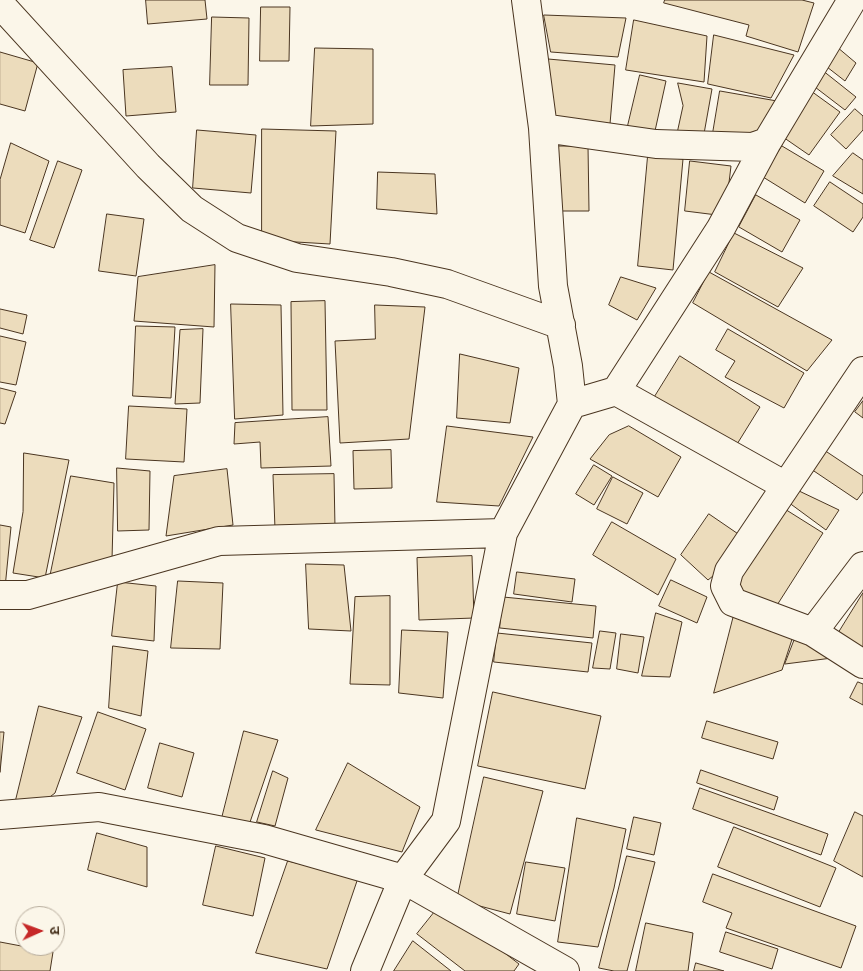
<!DOCTYPE html>
<meta charset="utf-8">
<style>
body{margin:0}
#map{position:relative;width:863px;height:971px;overflow:hidden;background:#fbf6e9;font-family:Rubik,"Noto Sans Devanagari",sans-serif}
canvas{display:block}
.north{position:absolute;left:15px;top:906px;width:50px;height:50px;box-sizing:border-box;background:#fbf6e9;border:1px solid #b4a999;border-radius:50%;rotate:88deg;font-size:14px;font-weight:700;line-height:20px;text-align:center;color:#4a3520}
.north::after{content:'';display:block;margin:auto;width:18px;height:22px;background:#c62828;clip-path:polygon(50% 0,100% 100%,50% 72%,0 100%)}
</style>
<div id="map">
<canvas width="863" height="971"></canvas>
<div class="north">उ</div>
</div>
<script>
const g = document.querySelector('canvas').getContext('2d');
g.lineJoin = 'round';
function fillPath(path, color) {
  g.fillStyle = color;
  g.fill(path, 'evenodd');
}
function stroke(path, color, width, dash) {
  g.strokeStyle = color;
  g.lineWidth = width;
  g.lineCap = dash ? 'butt' : 'round';
  g.setLineDash(dash || []);
  g.stroke(path);
}
const building = new Path2D(`
 M 146,0 L 205,0 L 207,19 L 148,24 Z
 M 665,0 L 802,0 L 814,3 L 798,52 L 746,36 L 749,25 L 664,3 Z
 M 261,7 L 290,7 L 289,61 L 260,61 Z
 M 544,15 L 626,18 L 618,57 L 551,52 Z
 M 212,17 L 249,18 L 248,85 L 210,85 Z
 M 634,20 L 707,36 L 704,82 L 626,70 Z
 M 714,35 L 794,55 L 771,98 L 708,84 Z
 M 837,47 L 856,63 L 845,81 L 827,67 Z
 M 315,48 L 373,49 L 373,124 L 311,126 Z
 M 0,52 L 38,63 L 25,111 L 0,104 Z
 M 548,59 L 615,65 L 610,124 L 549,120 Z
 M 172,67 L 176,112 L 126,116 L 123,70 Z
 M 822,70 L 856,97 L 845,110 L 811,84 Z
 M 640,75 L 666,81 L 653,140 L 626,134 Z
 M 678,83 L 712,89 L 702,145 L 676,138 L 683,106 Z
 M 720,91 L 777,101 L 756,142 L 712,139 Z
 M 811,91 L 840,112 L 809,155 L 780,135 Z
 M 855,109 L 863,116 L 863,130 L 846,149 L 831,135 Z
 M 262,129 L 336,131 L 330,244 L 262,240 Z
 M 197,130 L 256,135 L 251,193 L 193,188 Z
 M 11,143 L 49,161 L 25,233 L 0,225 L 0,180 Z
 M 554,146 L 588,146 L 589,211 L 555,211 Z
 M 782,146 L 824,171 L 805,203 L 763,177 Z
 M 853,153 L 863,160 L 863,194 L 833,176 Z
 M 648,156 L 683,159 L 673,270 L 638,266 Z
 M 58,161 L 82,170 L 54,248 L 30,240 Z
 M 690,161 L 731,166 L 725,216 L 685,211 Z
 M 378,172 L 435,174 L 437,214 L 377,209 Z
 M 830,182 L 863,204 L 863,217 L 853,232 L 814,206 Z
 M 756,195 L 800,220 L 782,252 L 739,227 Z
 M 107,214 L 144,219 L 136,276 L 99,271 Z
 M 734,233 L 803,268 L 778,307 L 715,272 Z
 M 215,265 L 214,327 L 134,321 L 138,277 Z
 M 709,272 L 832,340 L 807,371 L 693,303 Z
 M 621,277 L 656,288 L 637,320 L 609,305 Z
 M 325,301 L 327,410 L 292,410 L 291,302 Z
 M 231,304 L 281,305 L 283,415 L 235,419 Z
 M 375,305 L 425,307 L 409,439 L 340,443 L 335,341 L 375,339 Z
 M 0,309 L 27,315 L 23,334 L 0,328 Z
 M 136,326 L 175,327 L 171,398 L 133,396 Z
 M 203,329 L 200,403 L 175,404 L 180,330 Z
 M 728,329 L 804,373 L 784,408 L 725,377 L 735,361 L 716,350 Z
 M 0,336 L 26,342 L 16,385 L 0,382 Z
 M 460,354 L 519,368 L 510,423 L 457,418 Z
 M 680,356 L 760,407 L 734,449 L 654,398 Z
 M 0,388 L 16,392 L 5,424 L 0,423 Z
 M 863,401 L 863,418 L 855,412 Z
 M 129,406 L 187,409 L 184,462 L 126,459 Z
 M 328,417 L 331,466 L 261,468 L 260,442 L 234,444 L 235,423 Z
 M 447,426 L 533,437 L 499,506 L 437,502 Z
 M 629,426 L 681,457 L 658,497 L 590,459 L 609,435 Z
 M 818,446 L 863,476 L 863,492 L 857,500 L 805,465 Z
 M 391,450 L 392,488 L 354,489 L 353,451 Z
 M 24,453 L 69,460 L 45,578 L 13,573 L 23,512 Z
 M 594,465 L 612,476 L 594,505 L 576,494 Z
 M 117,468 L 150,471 L 149,530 L 118,531 Z
 M 227,469 L 233,525 L 166,536 L 174,476 Z
 M 334,474 L 335,528 L 275,529 L 273,475 Z
 M 71,476 L 114,483 L 112,560 L 50,577 Z
 M 613,477 L 643,493 L 627,524 L 597,509 Z
 M 797,490 L 839,510 L 826,530 L 788,502 Z
 M 780,506 L 823,533 L 772,613 L 729,585 Z
 M 709,514 L 747,540 L 733,560 L 708,580 L 681,555 Z
 M 612,522 L 676,559 L 658,595 L 593,555 Z
 M 0,525 L 11,527 L 5,588 L 0,587 Z
 M 472,556 L 474,618 L 419,620 L 417,558 Z
 M 306,564 L 344,565 L 351,631 L 309,629 Z
 M 517,572 L 575,579 L 572,602 L 514,594 Z
 M 671,580 L 707,597 L 697,623 L 659,606 Z
 M 178,581 L 223,583 L 220,649 L 171,648 Z
 M 118,582 L 156,586 L 154,641 L 112,636 Z
 M 863,593 L 863,654 L 836,637 Z
 M 390,596 L 390,685 L 350,684 L 355,597 Z
 M 503,597 L 596,606 L 593,638 L 500,628 Z
 M 656,613 L 682,622 L 670,677 L 642,676 Z
 M 734,615 L 795,630 L 782,670 L 714,693 Z
 M 402,630 L 448,632 L 443,698 L 399,693 Z
 M 600,631 L 616,633 L 610,669 L 593,668 Z
 M 497,633 L 592,643 L 588,672 L 494,662 Z
 M 621,634 L 644,637 L 638,673 L 617,669 Z
 M 796,636 L 840,657 L 785,664 Z
 M 113,646 L 148,651 L 141,716 L 109,708 Z
 M 858,682 L 863,684 L 863,705 L 850,698 Z
 M 493,692 L 601,716 L 585,789 L 478,766 Z
 M 39,706 L 82,717 L 55,793 L 38,806 L 15,804 Z
 M 98,712 L 146,729 L 125,790 L 77,773 Z
 M 707,721 L 778,742 L 773,759 L 702,738 Z
 M 244,731 L 278,740 L 248,828 L 222,818 Z
 M 0,732 L 4,732 L 0,772 Z
 M 160,743 L 194,753 L 182,797 L 148,788 Z
 M 348,763 L 420,807 L 402,852 L 316,830 Z
 M 701,770 L 778,797 L 774,810 L 697,783 Z
 M 273,771 L 288,778 L 275,826 L 257,822 Z
 M 484,777 L 543,791 L 510,914 L 457,900 Z
 M 700,788 L 828,834 L 821,855 L 693,809 Z
 M 855,812 L 863,816 L 863,877 L 834,861 Z
 M 634,817 L 661,823 L 654,855 L 627,849 Z
 M 577,818 L 626,829 L 614,888 L 598,947 L 558,942 Z
 M 734,827 L 836,868 L 820,907 L 718,867 Z
 M 97,833 L 147,847 L 147,887 L 88,870 Z
 M 216,846 L 265,858 L 253,916 L 203,905 Z
 M 627,856 L 655,862 L 627,971 L 614,971 L 599,968 Z
 M 288,861 L 358,878 L 327,969 L 256,953 Z
 M 526,862 L 565,868 L 555,921 L 517,914 Z
 M 713,874 L 856,926 L 841,968 L 726,928 L 732,913 L 703,902 Z
 M 441,904 L 519,964 L 514,971 L 465,971 L 417,934 Z
 M 646,923 L 693,933 L 688,971 L 636,971 Z
 M 726,932 L 778,949 L 772,969 L 720,952 Z
 M 413,941 L 451,971 L 394,971 Z
 M 0,942 L 53,952 L 50,971 L 0,971 Z
 M 696,963 L 724,971 L 694,971 Z`);
const street = new Path2D(`
 M 0,4 L 148,166 L 192,209 L 237,238 L 297,258 L 391,272 L 447,284 L 561,325
 M 543,128 L 656,144 L 753,147 L 767,142
 M 863,371 L 729,571 L 725,586 L 733,602 L 813,632 L 863,664
 M 616,391 L 784,485
 M 572,404 L 616,391 L 721,228 L 767,142 L 852,0
 M 0,595 L 28,595 L 219,541 L 503,533
 M 813,632 L 863,566
 M 0,815 L 99,807 L 264,839 L 403,879 L 565,971
 M 365,971 L 403,879 L 446,821 L 503,533 L 572,404 L 568,366 L 553,286 L 543,128 L 526,0`);
fillPath(building, '#ecdcbc');
stroke(building, '#4a3520', 1);
stroke(street, '#4a3520', 30);
stroke(street, '#fbf6e9', 28);
</script>
